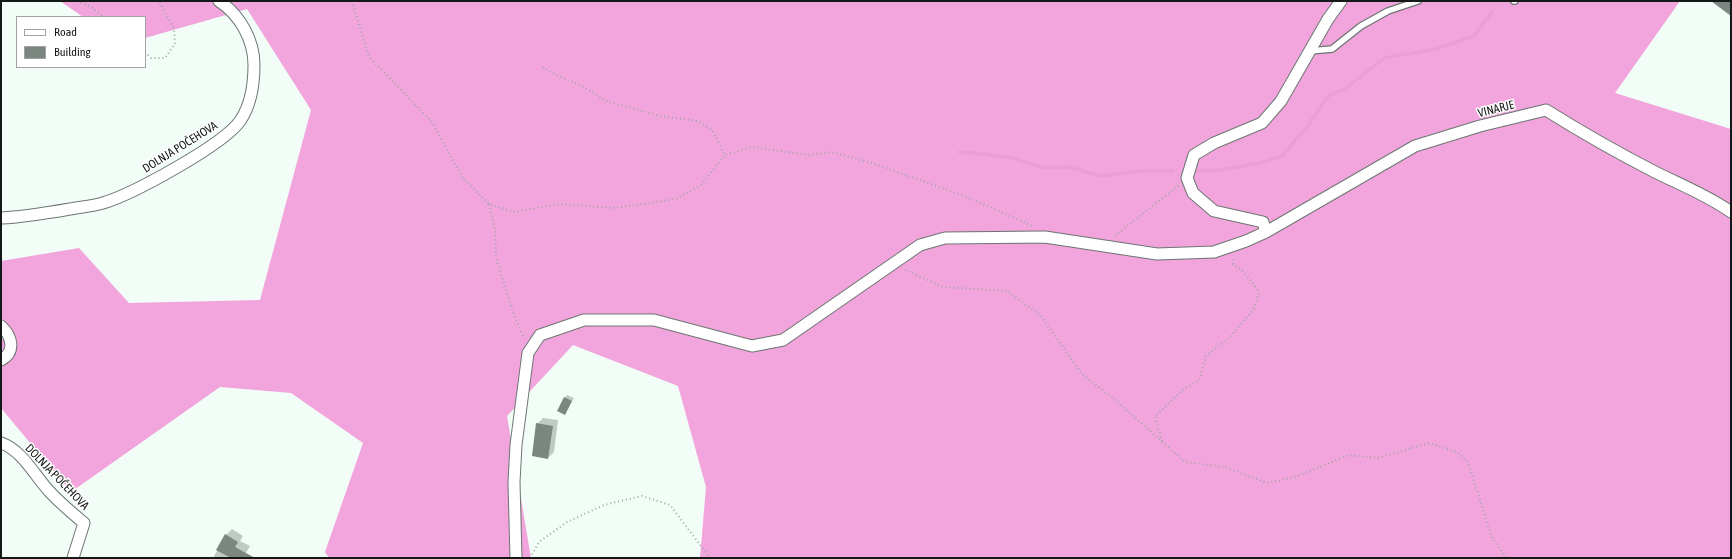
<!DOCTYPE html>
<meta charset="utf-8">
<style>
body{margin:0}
#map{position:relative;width:1732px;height:559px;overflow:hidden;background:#f1fdf6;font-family:"Asap Condensed",sans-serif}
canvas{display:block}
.frame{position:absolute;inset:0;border:2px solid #141816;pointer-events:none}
.legend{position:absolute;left:16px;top:16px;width:130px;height:52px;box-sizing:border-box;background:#fff;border:1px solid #a1a3a2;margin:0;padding:5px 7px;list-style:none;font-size:12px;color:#141816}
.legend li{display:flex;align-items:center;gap:8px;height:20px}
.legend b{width:20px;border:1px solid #a1a3a2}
</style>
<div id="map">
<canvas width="1732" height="559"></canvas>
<div class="frame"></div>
<ul class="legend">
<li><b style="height:5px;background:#fff"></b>Road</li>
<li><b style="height:11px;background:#7c8681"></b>Building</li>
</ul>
</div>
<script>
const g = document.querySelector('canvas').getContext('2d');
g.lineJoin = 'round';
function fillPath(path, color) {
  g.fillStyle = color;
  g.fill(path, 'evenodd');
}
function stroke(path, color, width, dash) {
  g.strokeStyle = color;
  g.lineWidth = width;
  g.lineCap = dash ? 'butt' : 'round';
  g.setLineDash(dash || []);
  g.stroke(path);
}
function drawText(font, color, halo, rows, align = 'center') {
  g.font = font + ' "Asap Condensed",sans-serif';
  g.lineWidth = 3;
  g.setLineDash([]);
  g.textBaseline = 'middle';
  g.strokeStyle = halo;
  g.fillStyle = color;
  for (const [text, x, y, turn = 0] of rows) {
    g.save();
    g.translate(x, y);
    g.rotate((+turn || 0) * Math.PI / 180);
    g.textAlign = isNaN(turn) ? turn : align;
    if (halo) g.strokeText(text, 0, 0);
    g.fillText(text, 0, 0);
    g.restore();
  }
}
const forest = new Path2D(`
 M 60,1 L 1680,1 L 1615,93 L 1731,129 L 1731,558 L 700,558 L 706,487 L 678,386 L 573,345 L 507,416 L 531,558 L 329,558 L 325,552 L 363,443 L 291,393 L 220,387 L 71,492 L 1,408 L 2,337 L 1,335 L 1,261 L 79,248 L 129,303 L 260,300 L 311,110 L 247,9 L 145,38 L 145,17 L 83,17 Z`);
const shadow = new Path2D(`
 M 567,395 L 574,398 L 565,414 L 565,398 Z
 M 543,418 L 558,420 L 554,452 L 548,458 L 537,424 Z
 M 232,529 L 243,536 L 240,541 L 250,546 L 243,558 L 213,558 L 226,535 Z`);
const stream = new Path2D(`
 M 959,152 L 984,154 L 1012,158 L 1044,168 L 1069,167 L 1100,176 L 1142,171 L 1173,171
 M 1194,171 L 1220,170 L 1260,163 L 1282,156 L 1307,127 L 1328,96 L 1346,88 L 1384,58 L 1436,49 L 1474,36 L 1492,12`);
const building = new Path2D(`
 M 1711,1 L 1731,1 L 1731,16 Z
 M 564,397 L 572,401 L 565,415 L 557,411 Z
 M 536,423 L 553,426 L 548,459 L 532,456 Z
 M 225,534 L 238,542 L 235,547 L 255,558 L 231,558 L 216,550 Z`);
const path = new Path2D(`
 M 77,1 L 91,7 L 104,17
 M 352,1 L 369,57 L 432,122 L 462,177 L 489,204 L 514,212 L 559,204 L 616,208 L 676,199 L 701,185 L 725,155 L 752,147 L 808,155 L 831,152 L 872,163 L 964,196 L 1033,226
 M 145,52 L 151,58 L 165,58 L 175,44 L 174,29 L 159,1
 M 543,67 L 554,74 L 586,88 L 606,101 L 660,116 L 697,121 L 712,130 L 725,155
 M 489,204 L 495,230 L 496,258 L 514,315 L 524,338
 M 1115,236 L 1179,185
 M 905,270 L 943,287 L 1007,291 L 1041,316 L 1082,374 L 1113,398 L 1185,462 L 1225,467 L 1267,483 L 1295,477 L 1349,455 L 1378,458 L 1429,443 L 1457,452 L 1468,462 L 1492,538 L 1507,558
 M 1162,441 L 1155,416 L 1184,389 L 1199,381 L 1206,356 L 1229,338 L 1254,309 L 1259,292 L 1245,273 L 1233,264 L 1234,257
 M 530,558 L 539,542 L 567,522 L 604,505 L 642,496 L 670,505 L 710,558`);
const lane = new Path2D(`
 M 1514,1 L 1515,1
 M 1310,51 L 1332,49 L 1361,26 L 1388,11 L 1418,1`);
const street = new Path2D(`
 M 1,218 C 24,217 47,213 70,209 C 81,207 93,206 103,203 C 133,194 223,145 240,121 C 251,105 254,84 254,65 C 254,40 240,15 219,1
 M 1266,232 L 1415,146 L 1480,126 L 1546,110 C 1581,132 1618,153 1655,172 C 1681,185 1707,195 1731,212
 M 1,326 C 12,336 16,352 1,360
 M 1,443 C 22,450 35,476 49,491 C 60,503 72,513 84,523 L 73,558
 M 516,558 L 514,482 L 516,445 L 528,353 L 540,335 L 584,320 L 654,320 L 752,346 L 783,340 L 920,245 L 945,238 L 1045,237 L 1157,254 L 1214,252 L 1246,241 L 1266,232 L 1263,222 L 1214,211 L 1193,193 L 1187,178 L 1194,155 L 1214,143 L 1262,123 L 1281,101 L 1328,19 L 1341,1`);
const streetNames = [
 ["VINARJE",1496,109,-14],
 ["DOLNJA POČEHOVA",180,147,-32],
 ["DOLNJA POČEHOVA",57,477,46]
];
fillPath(forest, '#f2a4dc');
fillPath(shadow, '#0003');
stroke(stream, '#eb9dd5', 3.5);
fillPath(building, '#7c8681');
stroke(lane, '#6c7671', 8);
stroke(street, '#6c7671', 13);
stroke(path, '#9fa8a3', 2, [1, 3]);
stroke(lane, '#fff', 5.5);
stroke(street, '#fff', 11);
drawText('12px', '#141816', '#fff', streetNames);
</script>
